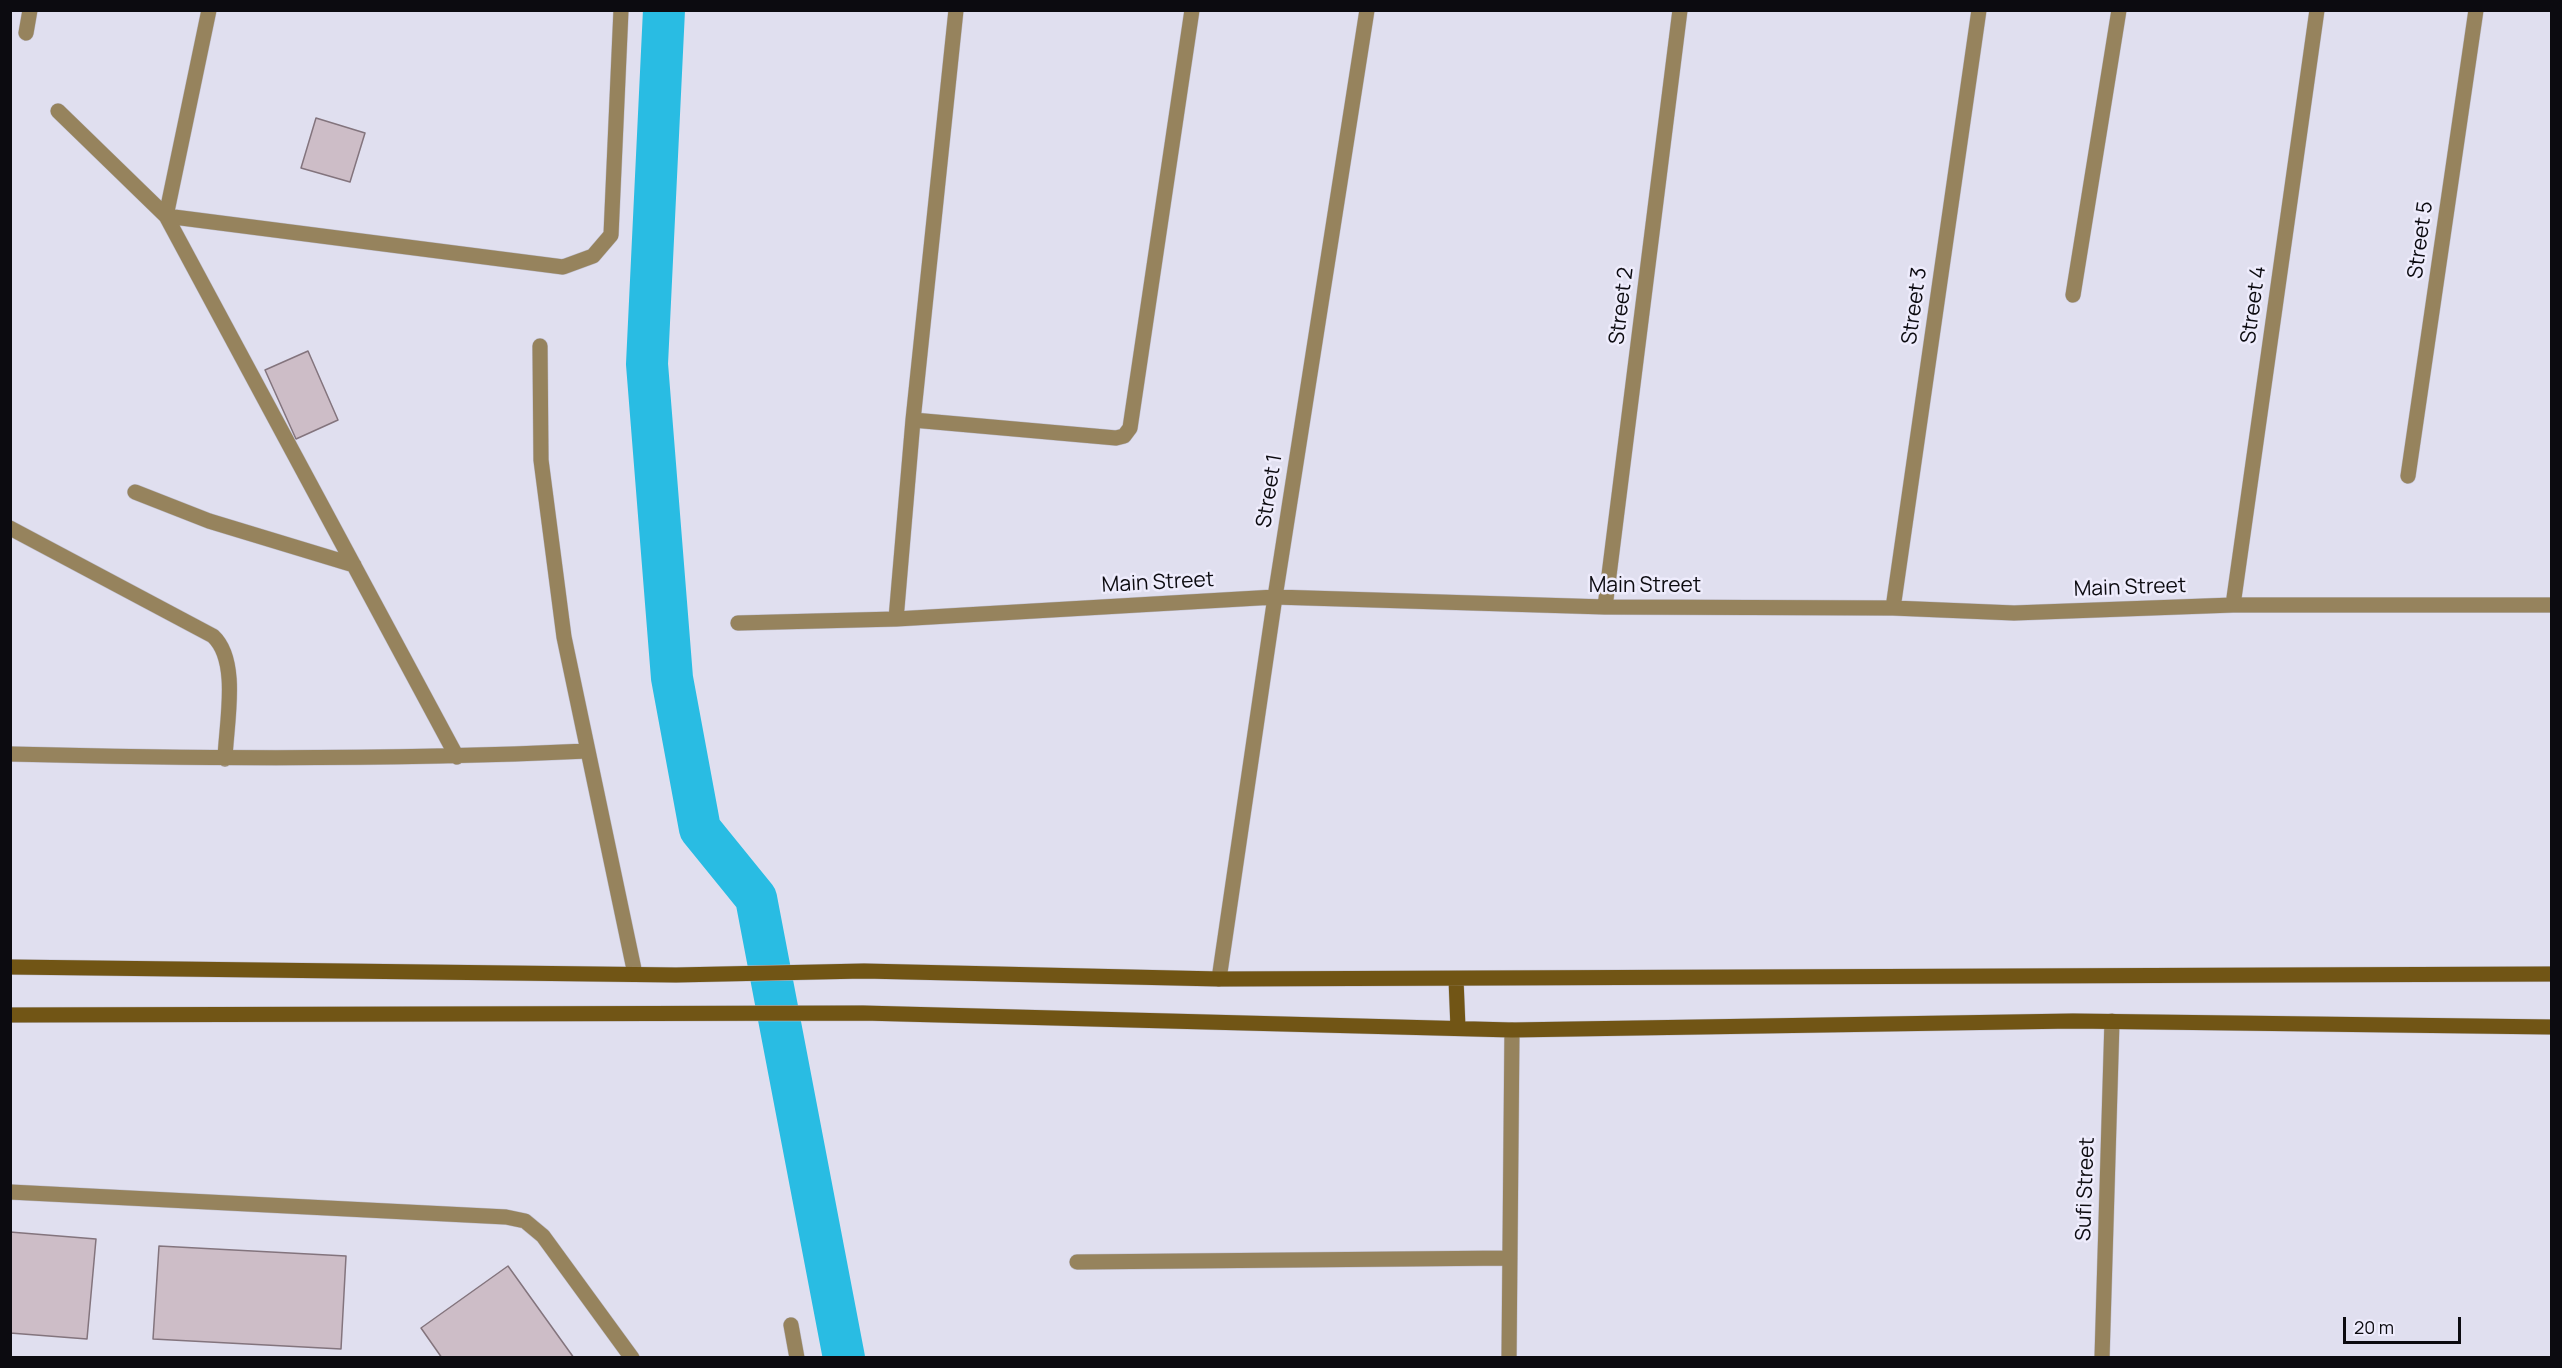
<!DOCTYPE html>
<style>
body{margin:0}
#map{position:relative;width:2562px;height:1368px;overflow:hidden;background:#e0dfef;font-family:Manrope,sans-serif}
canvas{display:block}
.frame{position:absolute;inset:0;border:12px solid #0c0b10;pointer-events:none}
.scale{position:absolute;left:2343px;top:1317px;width:118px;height:27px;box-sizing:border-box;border:3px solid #0c0b10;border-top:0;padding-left:8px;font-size:18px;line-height:21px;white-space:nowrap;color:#0c0b10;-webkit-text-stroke:4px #eeecfc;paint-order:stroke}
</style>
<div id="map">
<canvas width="2562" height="1368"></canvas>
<div class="frame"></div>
<div class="scale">20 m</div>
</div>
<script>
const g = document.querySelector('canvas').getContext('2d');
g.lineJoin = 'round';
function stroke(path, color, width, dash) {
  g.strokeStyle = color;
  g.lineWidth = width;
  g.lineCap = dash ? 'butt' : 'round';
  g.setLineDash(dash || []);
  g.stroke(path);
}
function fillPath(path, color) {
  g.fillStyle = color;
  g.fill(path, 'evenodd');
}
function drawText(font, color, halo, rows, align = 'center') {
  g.font = font + ' Manrope,sans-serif';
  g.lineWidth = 5;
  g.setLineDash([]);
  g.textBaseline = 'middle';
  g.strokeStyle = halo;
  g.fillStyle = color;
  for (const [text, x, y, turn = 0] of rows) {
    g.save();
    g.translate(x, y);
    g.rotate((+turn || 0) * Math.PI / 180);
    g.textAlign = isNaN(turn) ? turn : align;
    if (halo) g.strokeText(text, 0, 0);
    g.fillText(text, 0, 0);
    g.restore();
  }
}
const canal = new Path2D(`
 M 664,10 L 647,364 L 672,678 L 700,829 L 756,898 L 844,1358`);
const building = new Path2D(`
 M 316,118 L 365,133 L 350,182 L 301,168 Z
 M 308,351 L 338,420 L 296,439 L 265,370 Z
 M 10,1232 L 96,1239 L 87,1339 L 10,1333 Z
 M 159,1246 L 346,1256 L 341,1349 L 153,1339 Z
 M 508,1266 L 574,1358 L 442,1358 L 421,1328 Z`);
const street = new Path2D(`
 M 209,10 L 166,216 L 563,267 L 593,256 L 611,235 L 621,10
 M 26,33 L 30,10
 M 58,111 L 166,216 L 457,757
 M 2073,295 L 2119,10
 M 540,346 L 541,460 L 564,637 L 635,974
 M 913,420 L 1116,438 L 1124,436 L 1130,428 L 1192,10
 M 2408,476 L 2476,10
 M 135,492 L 209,521 L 354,565
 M 10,528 L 213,636 C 240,661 226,724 225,759
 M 2233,605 L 2317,10
 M 1605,607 L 1680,10
 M 1893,608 L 1979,10
 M 896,619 L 913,420 L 956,10
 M 738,623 L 896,619 L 1275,597 L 1605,607 L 1893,608 L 2014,613 L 2233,605 L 2552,605
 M 10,754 C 203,759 395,760 587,751
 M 1219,979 L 1275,597 L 1367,10
 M 10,1192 L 506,1217 L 525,1221 L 543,1236 L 632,1358
 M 1077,1262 L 1510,1258
 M 791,1325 L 797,1358
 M 1509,1358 L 1512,1030
 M 2102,1358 L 2112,1021`);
const secondary = new Path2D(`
 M 10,967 L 676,975 L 864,971 L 1219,979 L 2552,974
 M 1456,979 L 1458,1028
 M 10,1015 L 863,1013 L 1512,1030 L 2073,1021 L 2552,1027`);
const streetNames = [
 ["Street 5",2421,240,-82],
 ["Street 4",2254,305,-82],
 ["Street 2",1622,306,-83],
 ["Street 3",1915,306,-82],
 ["Street 1",1270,491,-81],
 ["Main Street",1158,583,-3],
 ["Main Street",1645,586],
 ["Main Street",2130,588,-2],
 ["Sufi Street",2086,1189,-88]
];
stroke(canal, '#29bce3', 42);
fillPath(building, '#cdbdc7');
stroke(building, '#83747d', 1.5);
stroke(street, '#bebdcb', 16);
stroke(secondary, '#bebdcb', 16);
stroke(street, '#96835d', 15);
stroke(secondary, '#715515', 15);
drawText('21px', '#0c0b10', '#eeecfc', streetNames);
</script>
